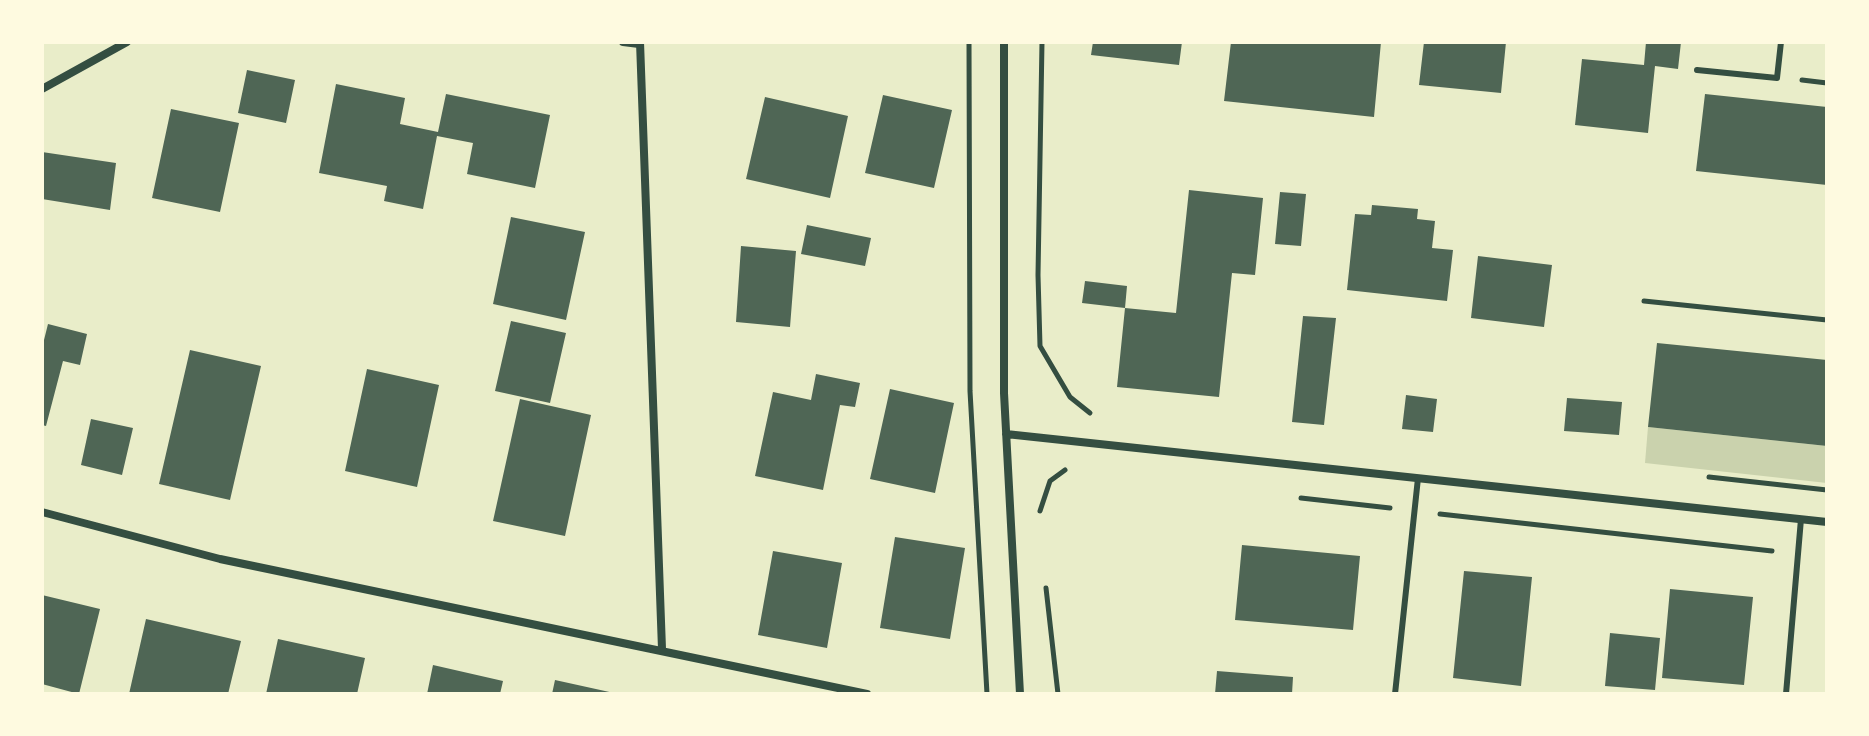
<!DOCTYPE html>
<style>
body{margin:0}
#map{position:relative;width:1869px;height:736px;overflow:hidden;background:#e9edc9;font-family:"Nunito Sans",sans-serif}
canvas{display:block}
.frame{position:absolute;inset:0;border:44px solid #fefae0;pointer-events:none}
</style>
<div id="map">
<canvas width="1869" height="736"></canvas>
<div class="frame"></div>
</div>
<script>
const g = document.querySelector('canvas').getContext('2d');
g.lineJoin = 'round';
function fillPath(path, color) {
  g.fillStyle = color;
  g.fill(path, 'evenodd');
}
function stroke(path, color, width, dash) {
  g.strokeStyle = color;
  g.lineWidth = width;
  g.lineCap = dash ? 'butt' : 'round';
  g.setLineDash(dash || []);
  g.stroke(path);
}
const green = new Path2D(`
 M 1648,427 L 1827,446 L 1827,483 L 1645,463 Z`);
const building = new Path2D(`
 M 1093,42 L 1182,42 L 1179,65 L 1091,55 Z
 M 1231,42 L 1381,42 L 1374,117 L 1224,101 Z
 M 1424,42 L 1506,42 L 1501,93 L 1419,85 Z
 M 1646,42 L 1681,42 L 1678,69 L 1655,66 L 1648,133 L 1575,125 L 1582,59 L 1644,65 Z
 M 247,70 L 295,80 L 286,123 L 238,113 Z
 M 336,84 L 405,98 L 400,124 L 438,132 L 446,94 L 550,115 L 535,188 L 467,174 L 473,143 L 437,136 L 423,209 L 384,201 L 387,186 L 319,173 Z
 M 1705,94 L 1827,107 L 1827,185 L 1696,171 Z
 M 883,95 L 952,110 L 934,188 L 865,173 Z
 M 765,97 L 848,116 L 830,198 L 746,179 Z
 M 171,109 L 239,123 L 220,212 L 152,198 Z
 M 42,152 L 116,163 L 110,210 L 42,199 Z
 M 1189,190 L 1263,198 L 1255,275 L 1232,273 L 1219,397 L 1117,387 L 1125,308 L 1176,313 Z
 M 1280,192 L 1306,194 L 1301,246 L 1275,244 Z
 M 1372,205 L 1418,209 L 1417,219 L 1435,221 L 1432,248 L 1453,250 L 1447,301 L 1347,290 L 1355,214 L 1371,215 Z
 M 511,217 L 585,232 L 566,320 L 493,304 Z
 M 807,225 L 871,238 L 865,266 L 801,254 Z
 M 741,246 L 796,251 L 790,327 L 736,322 Z
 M 1478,256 L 1552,265 L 1544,327 L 1471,318 Z
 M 1085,281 L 1127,286 L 1125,308 L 1082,303 Z
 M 1303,316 L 1336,318 L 1324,425 L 1292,422 Z
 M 511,321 L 566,333 L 550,403 L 495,391 Z
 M 48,324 L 87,334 L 80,365 L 63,361 L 46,426 L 42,425 L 42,348 Z
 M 1657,343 L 1827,360 L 1827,446 L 1648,427 Z
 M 190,350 L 261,366 L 230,500 L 159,484 Z
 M 367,369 L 439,385 L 417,487 L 345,471 Z
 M 816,374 L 860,383 L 855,407 L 840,405 L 823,490 L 755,476 L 773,392 L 811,400 Z
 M 890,389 L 954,403 L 935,493 L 870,479 Z
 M 1406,395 L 1437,399 L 1433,432 L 1402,429 Z
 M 1567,398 L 1622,402 L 1619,435 L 1564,431 Z
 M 520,399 L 591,415 L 565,536 L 493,521 Z
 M 91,419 L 133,428 L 122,475 L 81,465 Z
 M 895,537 L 965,548 L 950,639 L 880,628 Z
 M 1242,545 L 1360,556 L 1353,630 L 1235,620 Z
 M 773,551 L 842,563 L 827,648 L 758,635 Z
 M 1464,571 L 1532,577 L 1521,686 L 1453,678 Z
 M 1670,589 L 1753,597 L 1744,685 L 1662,678 Z
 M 42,595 L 100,609 L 79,694 L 42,684 Z
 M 146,619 L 241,641 L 228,694 L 129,694 Z
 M 1610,633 L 1660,638 L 1655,690 L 1605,686 Z
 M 278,639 L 365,658 L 357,694 L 266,694 Z
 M 433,665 L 503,681 L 500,694 L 427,694 Z
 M 1217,671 L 1293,677 L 1292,694 L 1215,694 Z
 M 555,680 L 614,693 L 614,694 L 552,694 Z`);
const path = new Path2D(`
 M 969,42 L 970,391 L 987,694
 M 1042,42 L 1038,275 L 1040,346 L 1070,397 L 1090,413
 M 1802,80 L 1827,83
 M 1644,301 L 1827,320
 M 1709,477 L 1827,490
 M 1301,498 L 1390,508
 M 1040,511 L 1050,481 L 1065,470
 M 1440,514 L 1772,551
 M 1046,588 L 1058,694`);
const service = new Path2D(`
 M 1697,70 L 1777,78 L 1781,42
 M 1395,694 L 1418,478
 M 1786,694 L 1801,519`);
const minor = new Path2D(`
 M 623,42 L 639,44
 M 640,42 L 662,649
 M 1004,42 L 1004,393 L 1020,694
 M 42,89 L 127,42
 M 1006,434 L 1827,522
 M 42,512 L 220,559 L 867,694`);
fillPath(green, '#cad2ad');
fillPath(building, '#4f6655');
stroke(path, '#344e41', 5);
stroke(service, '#344e41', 6);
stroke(minor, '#344e41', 8);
</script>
